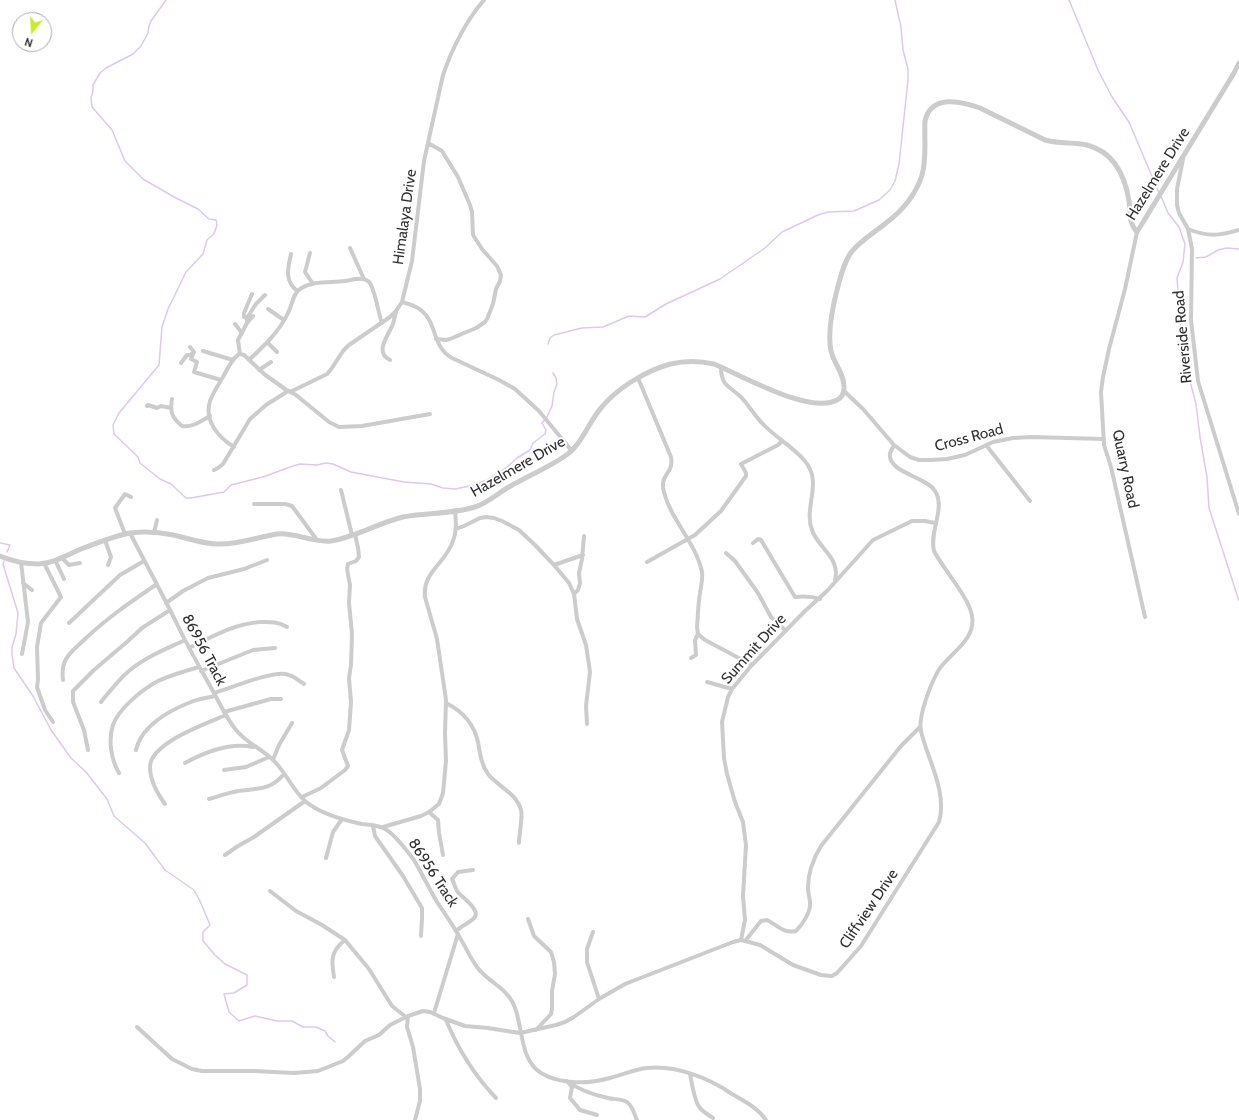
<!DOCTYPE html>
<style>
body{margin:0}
#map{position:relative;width:1239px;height:1120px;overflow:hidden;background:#fff;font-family:Cabin,sans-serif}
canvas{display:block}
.north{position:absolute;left:12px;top:12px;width:40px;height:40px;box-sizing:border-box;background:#fff;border:1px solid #acacac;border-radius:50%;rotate:198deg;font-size:11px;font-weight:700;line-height:16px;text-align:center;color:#2f2f2f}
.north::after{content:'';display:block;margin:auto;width:14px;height:18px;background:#c9ed29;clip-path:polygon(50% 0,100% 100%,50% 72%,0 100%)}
</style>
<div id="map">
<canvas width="1239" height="1120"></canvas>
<div class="north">N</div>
</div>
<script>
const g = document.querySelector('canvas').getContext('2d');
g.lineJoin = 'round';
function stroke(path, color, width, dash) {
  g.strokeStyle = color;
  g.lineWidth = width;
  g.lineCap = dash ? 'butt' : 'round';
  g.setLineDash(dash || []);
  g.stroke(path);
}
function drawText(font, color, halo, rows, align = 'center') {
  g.font = font + ' Cabin,sans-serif';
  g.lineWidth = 4;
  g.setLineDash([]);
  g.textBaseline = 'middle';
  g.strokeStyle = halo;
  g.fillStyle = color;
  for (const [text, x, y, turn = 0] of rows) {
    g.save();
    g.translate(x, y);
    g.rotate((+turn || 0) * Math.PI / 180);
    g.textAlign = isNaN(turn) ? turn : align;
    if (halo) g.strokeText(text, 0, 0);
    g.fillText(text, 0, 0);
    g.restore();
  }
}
const stream = new Path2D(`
 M 166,0 L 151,21 L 149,26 L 148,33 L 141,46 L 133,54 L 106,68 L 100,73 L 93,85 L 93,91 L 91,98 L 92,107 L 112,130 L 125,161 L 143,179 L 174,197 L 198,209 L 209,219 L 216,220 L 217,225 L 214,234 L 207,240 L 203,254 L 186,272 L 168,309 L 162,327 L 159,365 L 119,413 L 113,425 L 114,434 L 138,457 L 140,463 L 160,479 L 171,484 L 186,498 L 191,498 L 224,492 L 231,485 L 263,477 L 293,466 L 300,464 L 317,465 L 326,463 L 333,464 L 351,472 L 404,482 L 431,484 L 443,488 L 455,489 L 474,485 L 487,480 L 506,468 L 517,458 L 530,450 L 533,443 L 545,434 L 546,430 L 542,423 L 547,417 L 552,406 L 554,392 L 557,384 L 556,378 L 553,373
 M 1069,0 L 1098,70 L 1112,97 L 1129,122 L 1159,193
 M 1161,196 L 1168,213 L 1179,227 L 1185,244 L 1183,262 L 1177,278 L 1180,322 L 1188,361 L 1190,381 L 1196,404 L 1200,437 L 1207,477 L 1209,508 L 1239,601
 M 1196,258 L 1206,257 L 1218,250 L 1227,248 L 1239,249
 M 548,344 L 550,338 L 554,335 L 582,328 L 603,327 L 629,316 L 645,317 L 666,304 L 720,279 L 765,248 L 782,232 L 818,215 L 828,212 L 854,211 L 879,200 L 890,190 L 895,181 L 899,164 L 908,80 L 908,69 L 903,50 L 901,27 L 895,0
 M 0,543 L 10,545 L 7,552
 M 4,561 L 3,564 L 18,613 L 16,634 L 12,647 L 12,654 L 14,668 L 33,696 L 51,730 L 71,758 L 86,772 L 107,799 L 114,816 L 145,843 L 165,870 L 194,890 L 200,901 L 210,925 L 203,932 L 203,941 L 215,955 L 225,964 L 247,975 L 247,985 L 234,993 L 224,994 L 229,1012 L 239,1021 L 255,1016 L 277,1021 L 292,1021 L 303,1027 L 316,1027 L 325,1031 L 328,1036 L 335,1042`);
const minor = new Path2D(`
 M 428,143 L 442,151 L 458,177 L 470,205 L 472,212 L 473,235 L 482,249 L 497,266 L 501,275 L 500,281 L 496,289 L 493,304 L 487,319 L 485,322 L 476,328 L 450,339 L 446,340 L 436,339
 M 1183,159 L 1177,189 L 1177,205 L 1179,213 L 1188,229 L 1192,249 L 1191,320 L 1198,381 L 1239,514
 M 1188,229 C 1208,237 1219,236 1239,230
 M 1137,232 L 1125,289 L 1109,349 L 1103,377 L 1101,392 L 1104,445 L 1111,467 L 1145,617
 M 350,248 L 364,279
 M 310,253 L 305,272 L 313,284
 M 291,254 C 288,268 284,280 297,291
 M 402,302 C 409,304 417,306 422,311 C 437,323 432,347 452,358 L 499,380 L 515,389 L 539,411 L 572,451
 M 268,309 L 284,320
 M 247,318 L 256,304 L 265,295
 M 247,323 L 253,316
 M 235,324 L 242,333
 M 267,342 L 277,352
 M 190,347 L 194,352 L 191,359 L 197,362 L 194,372 L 221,380
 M 203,351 L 233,360
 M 240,354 L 238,340 L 247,323 L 247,318 L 244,317 L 244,313 L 252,294
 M 249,360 C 264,346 279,332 288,313 C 292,306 293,293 300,289 C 313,280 331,283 345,281 C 352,280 363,276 369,282 C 375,288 378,313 382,323
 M 390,360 C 374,352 388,336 393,324 C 394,320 395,316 396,312
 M 181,363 L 187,355 L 190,355 L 194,352
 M 721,367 C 721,387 730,386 742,398 C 749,406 755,416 763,424 C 775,437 792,446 804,460 C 824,482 803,507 812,530 C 818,548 841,558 835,580
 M 259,370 L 271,362
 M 638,378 L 671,457 C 674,475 659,473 664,492 C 671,520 696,543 702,572 C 703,579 701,586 700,593 C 698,604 698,616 697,627 L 698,634 L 705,640 L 752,665
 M 844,391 L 863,409 L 894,445 L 910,457 L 919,460 L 931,460 L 947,459 L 965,455 L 993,442 L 1013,438 L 1031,437 L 1104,439
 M 290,392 L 327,374 L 332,368 L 343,351 L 349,345 L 390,317 L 396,311 L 402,302 L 412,261 L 424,161 L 443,75 C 452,49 466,21 484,0
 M 172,399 C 170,411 171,417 182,426 C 192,428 201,421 210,416
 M 147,406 L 148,405 L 157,408 L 161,406 L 171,408
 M 986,445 L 1030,501
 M 234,447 C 218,437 204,421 210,401 C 213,393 218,385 223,377 C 227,369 232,359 239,354 L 244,355 L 264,374 L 285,389 L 296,395 L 329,422 L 339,427 L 362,426 L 430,414
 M 214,470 L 218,468 L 223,464 L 250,419 L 266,405 L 288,391
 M 341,490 L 352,535
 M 254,504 L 285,504 L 292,506 L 317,540
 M 456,529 L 464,526 L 480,518 L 486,517 L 494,518 L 502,521 L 519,530 L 535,545 L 554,565 L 569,583 L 574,594 L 577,619 L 586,645 L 590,672 L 586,706 L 587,724
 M 130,533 C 146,564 163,595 178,626 C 189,649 202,671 214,693 C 221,706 227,719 236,730 C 247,744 265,750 276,763 C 287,775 293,790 305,801 C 320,814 343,820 362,824 C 369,825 378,825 385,829 C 395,834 407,851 414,860 C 422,874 429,888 437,902 C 445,914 453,925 460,938 C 466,947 470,958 477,967 C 487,981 505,987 513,1003 C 524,1025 518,1058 541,1073 C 561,1085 589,1084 610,1078 C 623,1075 635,1069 647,1068 C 676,1065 709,1078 732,1094 C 744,1101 758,1108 766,1120
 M 154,533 L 157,520
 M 125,534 L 115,508 L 125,494 L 131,497
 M 105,540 L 111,557 L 108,565
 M 753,543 L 758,539 L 761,540 L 795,597 C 804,596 811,596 820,599
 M 726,553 L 735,561 L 758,593 L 771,617 L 786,631
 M 62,558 L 69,565 L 80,563
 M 55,560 L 64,579
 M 21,562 L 28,622 L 22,654
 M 647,562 L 695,535 L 721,511 L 746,476 L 746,473 L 741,464 L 778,445 L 782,441
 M 44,563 L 61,597 L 41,623 L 37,647 L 38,680 L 37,687 L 45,710 L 53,722
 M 554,565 L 583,555
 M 23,583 L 32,590
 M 574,594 L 578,590 L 580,583 L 579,573 L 582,559 L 584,536
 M 166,603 L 183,591 L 208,578 L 244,569 L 267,560
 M 69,623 L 120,575 L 144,561
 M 189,648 C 212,637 233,624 260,622 C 270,622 277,621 287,627
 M 691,658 L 696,655 L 695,640 L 698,634
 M 201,671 L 253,650 L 275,648
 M 63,680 C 62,672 62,666 66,659 C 71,651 79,645 85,639 C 107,618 132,601 157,584
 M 707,682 L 732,689
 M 214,693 C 231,688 269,672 285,674 C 293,675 298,680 304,684
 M 101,702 C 110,691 119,679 130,670 C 146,657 166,649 185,640
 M 446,703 C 462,711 474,724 478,742 C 480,753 481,764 488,774 C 498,787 516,792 521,810 C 523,816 519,835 519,843
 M 224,712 L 271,699 L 281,699
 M 88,750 L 84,730 L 73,702 L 73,691 L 94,670 L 128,641 L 142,628 L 170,610
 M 136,750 C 141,726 170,710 191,702 C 198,699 207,698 215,696
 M 273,760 L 279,745 L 292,723
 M 185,763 C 205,752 229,742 253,747
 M 224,770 L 246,767 L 269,757
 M 119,773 C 111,759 108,740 113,725 C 119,708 143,689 158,681 C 171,675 185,671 199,667
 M 302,797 L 321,788 L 345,770 L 348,766 L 342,750 L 349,730 L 351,702 L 349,678 L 351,665 L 352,634 L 349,603 L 350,585 L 347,569 L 348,564 L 356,561 L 359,557 L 358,548 L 355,534
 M 209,799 C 219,796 228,793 238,791 C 257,788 270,791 284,774
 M 165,804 C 157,793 150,781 150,767 C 150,743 207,723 226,715
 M 429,812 L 438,820 L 439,833 L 443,855
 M 373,826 L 375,836 L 403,876 L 422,908 L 422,918 L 421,936
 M 383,827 L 421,816 L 429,812 L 439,804 L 443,793 L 446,761 L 445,733 L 446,700 L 437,639 L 425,597 C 422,572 446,563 453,541 C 457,531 456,521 455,510
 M 225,855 L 238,846 L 254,837 L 305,801
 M 326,858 L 333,832 L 342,819
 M 270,891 L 296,911 L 322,925 L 345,940 L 369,969 L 392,1006 L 406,1017
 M 528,919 L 534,936 L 551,952 L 554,962 L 555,974 L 552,991 L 552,1009 L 551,1014 L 536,1030
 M 456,931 C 462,925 470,923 474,918 C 482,910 461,897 457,891 C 455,887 454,883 452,879 L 458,872 L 473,870
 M 593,932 L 587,949 L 587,962 L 599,999
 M 741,940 L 745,920 L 743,896 L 746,845 L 743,822 L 735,802 L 727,774 L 724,758 L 722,722 L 728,697 L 732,689 L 751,666 L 805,611 L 827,591 L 873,540 L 912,521 L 925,521 L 935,523
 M 745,941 L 761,921 L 767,920 C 777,925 784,934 796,931 C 802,925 811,912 810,903 C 810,898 808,893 808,888 C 808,873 813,859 821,846 L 901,746 L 920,727
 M 334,977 C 331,960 331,951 345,940
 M 434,1013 L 458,934
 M 408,1016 L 407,1027 L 413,1047 L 420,1089 L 420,1101 L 415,1120
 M 446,1020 C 458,1049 474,1075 496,1098
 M 137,1027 L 172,1059 L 192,1069 L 202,1071 L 254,1071 L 294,1073 L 318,1071 L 343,1061 L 348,1057 L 365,1041 L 379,1035 L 390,1025 L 408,1016 L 423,1011 L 430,1012 L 443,1018 L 465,1026 L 488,1028 L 513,1032 L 520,1033 L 556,1025 L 565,1022 L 574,1017 L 599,999 L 625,984 L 733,942 L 741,940 L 760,945 L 793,965 L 821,975 L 832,976 L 837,973 L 861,946 L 939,822 C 946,798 934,771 926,748 C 923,738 919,730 921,719 C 923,705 932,680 940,668 C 952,652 976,639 972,616 C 969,597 943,569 934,551 C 929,531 946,508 935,491 C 926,476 887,473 890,453 C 891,451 893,447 894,445
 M 690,1074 C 692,1083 694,1101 700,1108 C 703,1112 709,1115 713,1118
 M 597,1115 L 580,1110 L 570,1098 L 572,1087 L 567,1081 C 579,1090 594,1095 608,1098 C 614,1100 623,1098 628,1103 C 633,1107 634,1114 637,1120`);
const tertiary = new Path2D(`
 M 0,556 C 12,561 25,564 39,564 C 54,563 67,555 81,549 C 97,543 114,536 130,533 C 144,531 159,532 173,535 C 188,538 202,544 217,544 C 238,545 257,537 277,534 C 295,532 312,543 331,541 C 356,537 378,523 403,517 C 426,513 453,514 475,507 C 488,503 498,493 509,487 C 527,476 548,468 565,456 C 582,445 588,423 601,408 C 609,398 620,389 631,382 C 658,365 682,357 714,364 C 741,375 810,415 837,400 C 841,398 844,394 844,388 C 845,375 834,364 831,351 C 827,332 833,305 838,286 C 841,275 844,263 850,254 C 859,241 874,233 886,223 C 902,211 916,194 922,175 C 927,158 924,138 925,121 C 931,94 961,101 980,108 L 1045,140 C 1059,144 1073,142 1087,145 C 1114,152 1125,176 1129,201 C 1131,214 1128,222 1137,232 L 1234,73 L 1239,63`);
const streetNames = [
 ["Hazelmere Drive",1158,174,-58],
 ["Himalaya Drive",405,217,-82],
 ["Riverside Road",1183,337,-95],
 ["Cross Road",969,438,-15],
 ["Hazelmere Drive",518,467,-30],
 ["Quarry Road",1125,469,78],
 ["Summit Drive",754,649,-48],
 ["86956 Track",204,650,62],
 ["86956 Track",433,873,57],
 ["Cliffview Drive",869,909,-56]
];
stroke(stream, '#e0c7ed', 1.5);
stroke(minor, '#ccc', 4);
stroke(tertiary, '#ccc', 5);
drawText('15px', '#2f2f2f', '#fff', streetNames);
</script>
